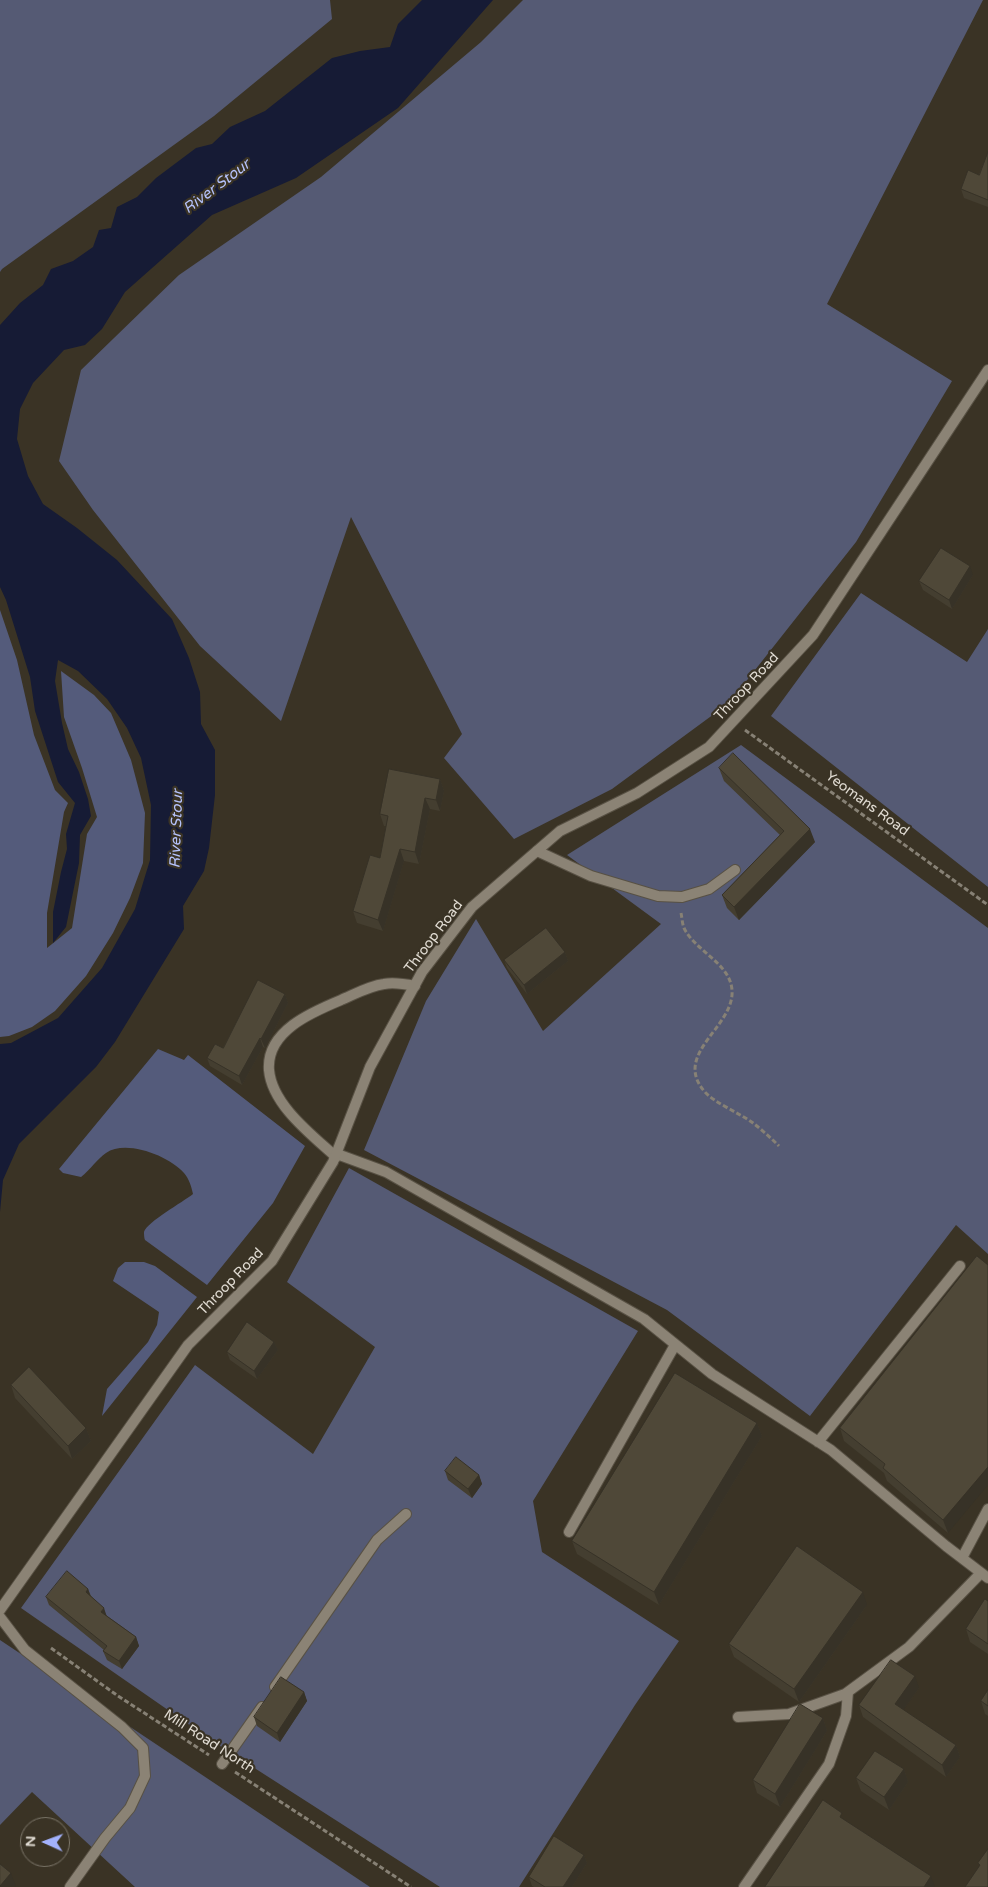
<!DOCTYPE html>
<style>
body{margin:0}
#map{position:relative;width:988px;height:1887px;overflow:hidden;background:#3a3325;font-family:"Varela Round",sans-serif}
canvas{display:block}
.north{position:absolute;left:20px;top:1817px;width:50px;height:50px;box-sizing:border-box;background:#3a3325;border:1px solid #7d776b;border-radius:50%;rotate:272deg;font-size:14px;font-weight:700;line-height:20px;text-align:center;color:#e1dcd3}
.north::after{content:'';display:block;margin:auto;width:18px;height:22px;background:#a3b2fd;clip-path:polygon(50% 0,100% 100%,50% 72%,0 100%)}
</style>
<div id="map">
<canvas width="988" height="1887"></canvas>
<div class="north">N</div>
</div>
<script>
const g = document.querySelector('canvas').getContext('2d');
g.lineJoin = 'round';
function fillPath(path, color) {
  g.fillStyle = color;
  g.fill(path, 'evenodd');
}
function stroke(path, color, width, dash) {
  g.strokeStyle = color;
  g.lineWidth = width;
  g.lineCap = dash ? 'butt' : 'round';
  g.setLineDash(dash || []);
  g.stroke(path);
}
function drawText(font, color, halo, rows, align = 'center') {
  g.font = font + ' "Varela Round",sans-serif';
  g.lineWidth = 4.5;
  g.setLineDash([]);
  g.textBaseline = 'middle';
  g.strokeStyle = halo;
  g.fillStyle = color;
  for (const [text, x, y, turn = 0] of rows) {
    g.save();
    g.translate(x, y);
    g.rotate((+turn || 0) * Math.PI / 180);
    g.textAlign = isNaN(turn) ? turn : align;
    if (halo) g.strokeText(text, 0, 0);
    g.fillText(text, 0, 0);
    g.restore();
  }
}
const green = new Path2D(`
 M 0,0 L 330,0 L 332,19 L 214,116 L 2,269 L 0,272 Z
 M 523,0 L 983,0 L 827,304 L 952,381 L 856,542 L 729,703 L 612,789 L 514,839 L 444,758 L 462,734 L 351,517 L 281,721 L 200,646 L 93,510 L 59,461 L 81,370 L 179,275 L 321,177 L 481,42 Z
 M 861,593 L 967,662 L 988,629 L 988,887 L 771,716 Z
 M 741,745 L 988,928 L 988,1254 L 956,1225 L 810,1416 L 667,1310 L 364,1150 L 426,1001 L 476,919 L 543,1031 L 661,924 L 567,855 Z
 M 349,1168 L 638,1331 L 533,1501 L 542,1552 L 679,1641 L 635,1705 L 519,1887 L 440,1887 L 217,1744 L 21,1608 L 195,1365 L 313,1454 L 375,1347 L 287,1282 Z
 M 0,1640 L 370,1887 L 135,1887 L 32,1792 L 0,1825 Z`);
const forest = new Path2D(`
 M 0,610 L 17,660 L 34,735 L 55,790 L 68,803 L 64,812 L 47,913 L 47,948 L 72,928 L 87,834 L 97,817 L 82,768 L 64,717 L 61,671 L 94,695 L 111,713 L 131,760 L 145,813 L 143,863 L 130,898 L 113,933 L 86,976 L 55,1011 L 32,1027 L 9,1036 L 0,1037 Z
 M 158,1049 L 184,1060 L 188,1055 L 305,1146 L 273,1203 L 207,1285 L 145,1240 C 144,1238 144,1234 144,1232 C 147,1222 183,1202 193,1194 C 191,1185 189,1179 184,1173 C 169,1156 126,1139 106,1153 C 98,1158 90,1170 81,1177 L 63,1173 L 59,1169 Z
 M 125,1262 L 144,1262 L 155,1266 L 197,1297 L 102,1416 L 107,1389 L 148,1342 L 157,1325 L 159,1312 L 113,1281 L 118,1268 Z`);
const water = new Path2D(`
 M 422,0 L 493,0 L 398,108 L 296,178 L 212,215 L 125,292 L 102,329 L 85,345 L 64,350 L 33,383 L 20,409 L 17,439 L 28,476 L 43,504 L 77,528 L 117,560 L 172,619 L 189,658 L 200,692 L 201,724 L 215,750 L 215,795 L 209,848 L 204,871 L 183,906 L 184,929 L 115,1042 L 96,1067 L 19,1144 L 3,1180 L 0,1212 L 0,1044 L 11,1043 L 58,1018 L 102,968 L 135,909 L 150,860 L 151,805 L 141,758 L 127,728 L 107,699 L 78,671 L 58,660 L 55,681 L 62,723 L 68,749 L 79,772 L 88,799 L 91,816 L 80,835 L 79,863 L 66,927 L 53,943 L 53,912 L 61,872 L 67,849 L 66,834 L 75,803 L 58,782 L 35,711 L 30,677 L 6,600 L 0,587 L 0,325 L 20,303 L 43,285 L 51,269 L 73,261 L 93,247 L 99,230 L 111,228 L 117,207 L 137,197 L 156,178 L 196,148 L 212,144 L 230,127 L 265,111 L 332,58 L 360,51 L 390,47 L 398,24 Z`);
const path = new Path2D(`
 M 745,730 L 988,905
 M 681,913 C 682,917 682,923 684,928 C 695,951 730,963 732,990 C 735,1027 671,1054 705,1092 C 713,1102 741,1114 753,1123 C 762,1130 771,1138 779,1146
 M 51,1648 L 118,1696 L 209,1755
 M 235,1772 L 411,1887`);
const service = new Path2D(`
 M 537,851 L 591,876 L 658,896 L 682,897 L 709,889 L 735,870
 M 337,1154 L 386,1172 L 644,1319 L 712,1374 L 831,1450 L 946,1546 L 988,1578
 M 336,1157 C 312,1135 272,1105 269,1070 C 266,1031 312,1012 341,1000 C 355,994 369,986 384,984 C 394,982 405,984 415,986
 M 818,1442 L 960,1266
 M 569,1532 L 675,1345
 M 962,1558 L 988,1509
 M 0,1617 L 25,1650 L 122,1727 L 143,1748 L 145,1776 L 130,1808 L 105,1838 L 70,1887
 M 275,1687 L 377,1540 L 406,1514
 M 738,1717 L 789,1714 L 845,1694 L 909,1647 L 981,1573
 M 222,1764 L 262,1707
 M 744,1887 L 829,1764 L 846,1716 L 848,1692`);
const minor = new Path2D(`
 M 0,1610 L 188,1345 L 272,1261 L 333,1162 L 370,1067 L 422,972 L 472,907 L 560,831 L 637,793 L 709,747 L 813,635 L 988,370`);
const wall = new Path2D(`
 M 988,152 L 988,207 L 964,198 L 961,189 L 979,175 Z
 M 973,575 L 952,609 L 923,590 L 919,581 Z
 M 719,768 L 815,842 L 739,920 L 727,908 L 722,895 L 780,835 L 724,781 Z
 M 440,779 L 444,791 L 440,811 L 430,809 L 419,864 L 404,861 L 383,931 L 357,923 L 353,911 L 380,858 L 386,826 L 384,826 L 380,814 Z
 M 565,952 L 568,961 L 527,994 L 507,968 L 504,960 Z
 M 285,994 L 288,1003 L 265,1048 L 263,1047 L 242,1085 L 210,1066 L 207,1058 L 223,1048 Z
 M 977,1256 L 948,1533 L 887,1481 L 884,1473 L 844,1441 L 840,1428 Z
 M 274,1342 L 278,1350 L 257,1379 L 230,1360 L 227,1352 Z
 M 11,1385 L 86,1428 L 91,1441 L 72,1459 L 15,1398 Z
 M 757,1423 L 762,1436 L 659,1605 L 577,1554 L 572,1541 Z
 M 445,1471 L 479,1475 L 482,1484 L 472,1498 L 448,1480 Z
 M 88,1589 L 91,1596 L 107,1616 L 136,1637 L 139,1646 L 122,1669 L 107,1660 L 103,1651 L 104,1650 L 49,1605 L 46,1597 Z
 M 988,1601 L 988,1654 L 970,1642 L 966,1629 Z
 M 867,1605 L 799,1702 L 734,1657 L 729,1644 Z
 M 919,1688 L 903,1710 L 956,1745 L 960,1757 L 946,1777 L 863,1717 L 859,1705 Z
 M 988,1690 L 988,1716 L 985,1714 L 981,1701 Z
 M 304,1692 L 307,1701 L 280,1742 L 257,1726 L 254,1717 Z
 M 823,1718 L 827,1731 L 780,1807 L 757,1793 L 753,1780 Z
 M 904,1769 L 908,1782 L 889,1810 L 861,1791 L 856,1778 Z
 M 584,1855 L 587,1863 L 572,1887 L 534,1887 L 532,1886 L 529,1877 Z`);
const shadedWall = new Path2D(`
 M 970,566 L 973,575 L 952,609 L 949,600 Z
 M 440,779 L 444,791 L 440,811 L 436,800 Z
 M 425,798 L 430,809 L 419,864 L 415,852 Z
 M 810,829 L 815,842 L 739,920 L 734,907 Z
 M 400,849 L 404,861 L 383,931 L 378,920 Z
 M 565,952 L 568,961 L 527,994 L 524,985 Z
 M 285,994 L 288,1003 L 265,1048 L 261,1039 Z
 M 260,1038 L 263,1047 L 242,1085 L 239,1076 Z
 M 274,1342 L 278,1350 L 257,1379 L 254,1371 Z
 M 757,1423 L 762,1436 L 659,1605 L 654,1592 Z
 M 86,1428 L 91,1441 L 72,1459 L 68,1446 Z
 M 988,1467 L 988,1485 L 948,1533 L 943,1520 Z
 M 479,1475 L 482,1484 L 472,1498 L 468,1489 Z
 M 88,1589 L 91,1598 L 86,1592 Z
 M 863,1592 L 867,1605 L 799,1702 L 794,1689 Z
 M 104,1608 L 107,1617 L 101,1612 Z
 M 136,1637 L 139,1646 L 122,1669 L 119,1661 Z
 M 915,1676 L 919,1688 L 899,1716 L 895,1704 Z
 M 304,1692 L 307,1701 L 280,1742 L 277,1733 Z
 M 823,1718 L 827,1731 L 780,1807 L 775,1794 Z
 M 956,1745 L 960,1757 L 946,1777 L 942,1765 Z
 M 904,1769 L 908,1782 L 889,1810 L 884,1797 Z
 M 584,1855 L 587,1863 L 572,1887 L 563,1887 Z
 M 11,1873 L 16,1886 L 0,1887 L 0,1886 Z
 M 931,1876 L 935,1887 L 924,1887 Z`);
const building = new Path2D(`
 M 988,152 L 988,200 L 961,189 L 968,170 L 979,175 Z
 M 941,548 L 970,566 L 949,600 L 919,581 Z
 M 733,753 L 810,829 L 734,907 L 722,895 L 784,831 L 719,768 Z
 M 389,769 L 440,779 L 436,800 L 425,798 L 415,852 L 400,849 L 378,920 L 353,911 L 370,855 L 380,858 L 388,816 L 380,814 Z
 M 546,928 L 565,952 L 524,985 L 504,960 Z
 M 258,980 L 285,994 L 261,1039 L 260,1038 L 239,1076 L 207,1058 L 215,1044 L 223,1048 Z
 M 977,1256 L 988,1265 L 988,1467 L 943,1520 L 883,1468 L 885,1464 L 840,1428 Z
 M 247,1322 L 274,1342 L 254,1371 L 227,1352 Z
 M 29,1367 L 86,1428 L 68,1446 L 11,1385 Z
 M 675,1373 L 757,1423 L 654,1592 L 572,1541 Z
 M 456,1457 L 479,1475 L 468,1489 L 445,1471 Z
 M 797,1546 L 863,1592 L 794,1689 L 729,1644 Z
 M 67,1571 L 88,1589 L 86,1592 L 104,1608 L 101,1612 L 136,1637 L 119,1661 L 103,1651 L 107,1646 L 46,1597 Z
 M 985,1599 L 988,1601 L 988,1644 L 966,1629 Z
 M 891,1660 L 915,1676 L 895,1704 L 956,1745 L 942,1765 L 859,1705 Z
 M 281,1677 L 304,1692 L 277,1733 L 254,1717 Z
 M 988,1690 L 988,1706 L 981,1701 Z
 M 800,1704 L 823,1718 L 775,1794 L 753,1780 Z
 M 875,1751 L 904,1769 L 884,1797 L 856,1778 Z
 M 823,1800 L 842,1813 L 840,1817 L 931,1876 L 924,1887 L 765,1887 Z
 M 554,1836 L 584,1855 L 563,1887 L 545,1887 L 529,1877 Z
 M 988,1849 L 988,1887 L 965,1887 L 980,1865 L 978,1863 Z
 M 0,1864 L 11,1873 L 0,1886 Z`);
const streetNames = [
 ["Throop Road",747,687,-47],
 ["Yeomans Road",867,804,36],
 ["Throop Road",434,937,-53],
 ["Throop Road",231,1282,-46],
 ["Mill Road North",209,1742,33]
];
const waterNames = [
 ["River Stour",217,187,-37],
 ["River Stour",177,829,-88]
];
fillPath(green, '#555a74');
fillPath(forest, '#545b7b');
fillPath(water, '#161b35');
stroke(service, '#585144', 12);
stroke(minor, '#585144', 12);
stroke(path, '#878175', 3, [5, 2.5]);
stroke(service, '#8b8375', 10);
stroke(minor, '#8b8375', 10);
fillPath(wall, '#443e30');
fillPath(shadedWall, '#373227');
fillPath(building, '#4f4838');
stroke(building, '#373227', 1);
drawText('14px', '#e1dcd3', '#3a3325', streetNames);
drawText('italic 15px', '#b5c2fb', '#3a3325', waterNames);
</script>
